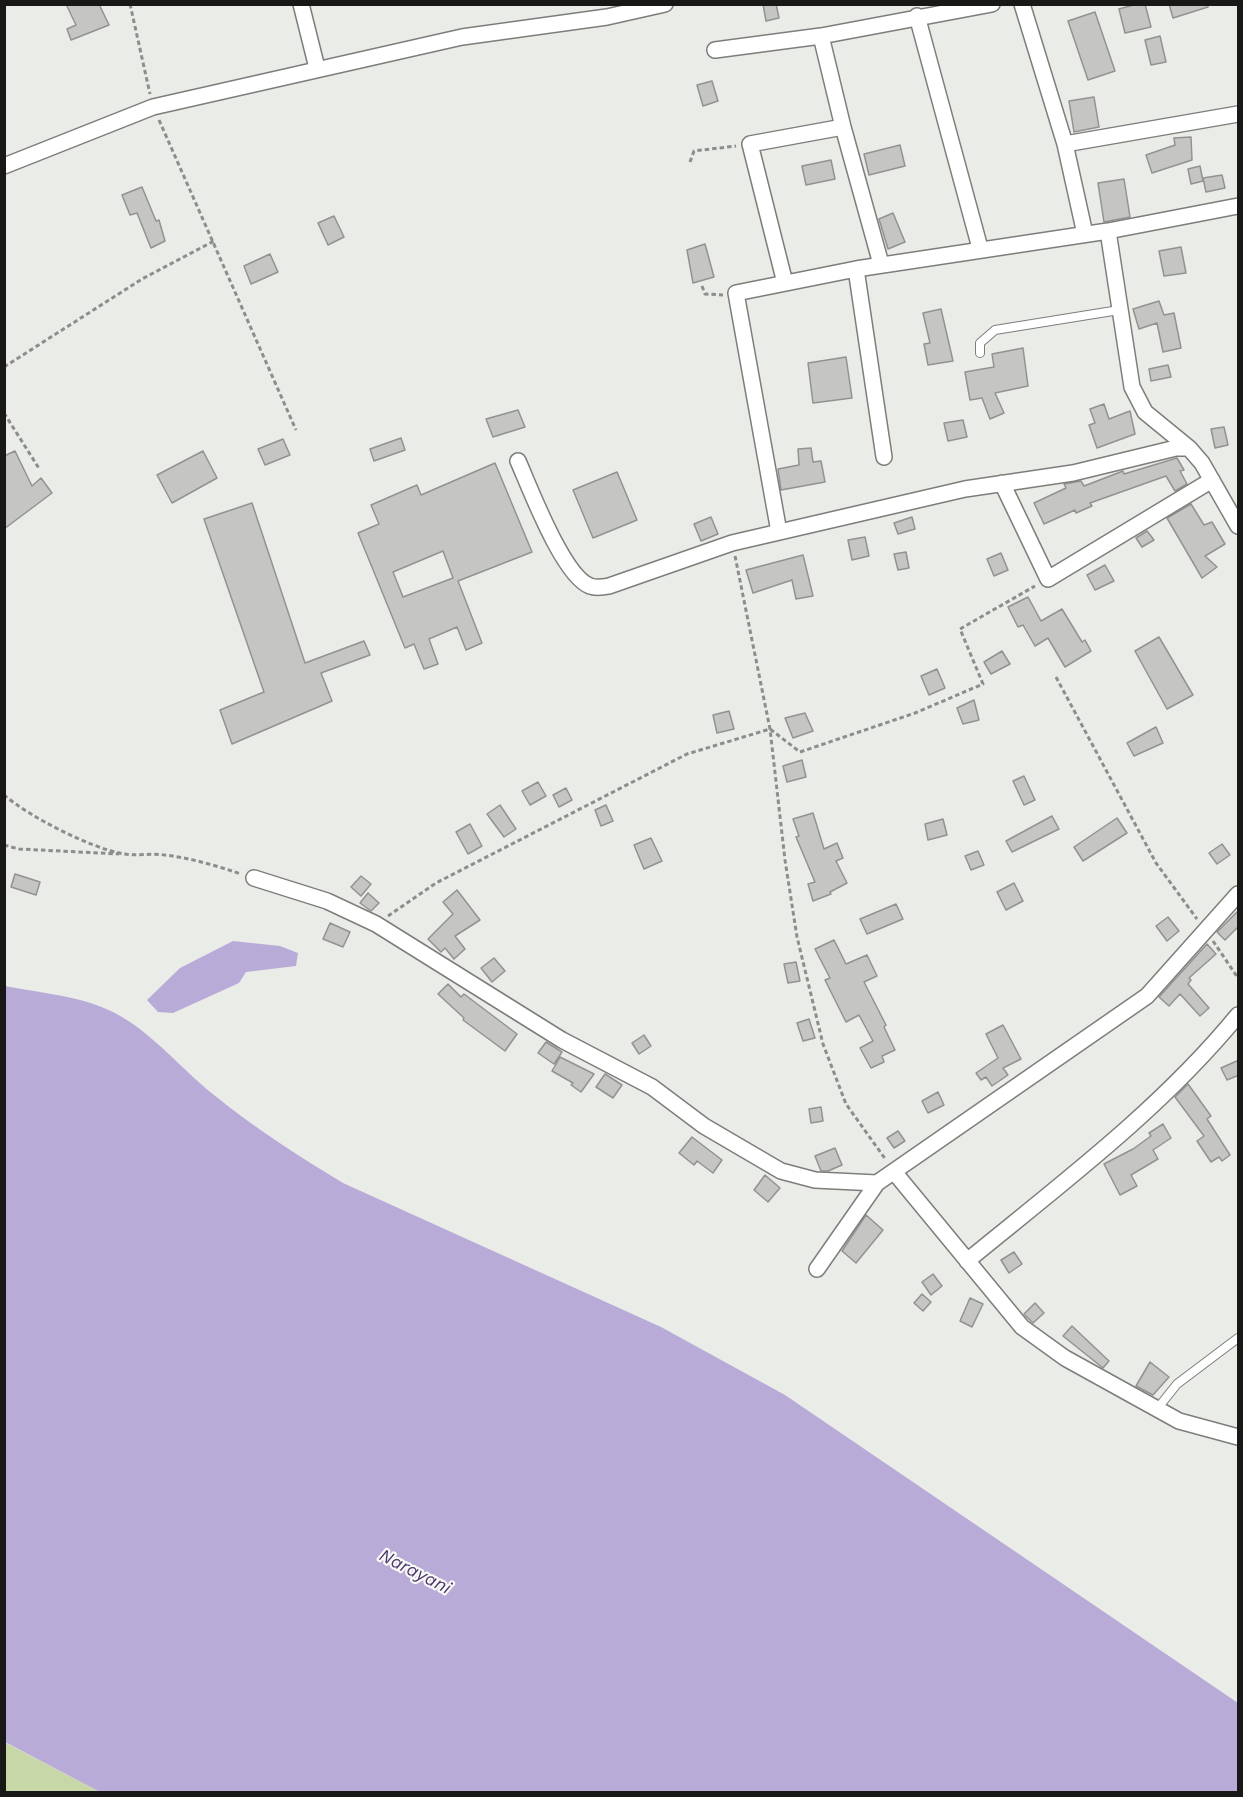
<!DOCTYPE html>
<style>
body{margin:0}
#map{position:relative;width:1243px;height:1797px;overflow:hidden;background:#eaece8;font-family:"Work Sans",sans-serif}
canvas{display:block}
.frame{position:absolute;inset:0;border:6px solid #181817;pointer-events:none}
</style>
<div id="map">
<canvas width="1243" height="1797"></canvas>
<div class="frame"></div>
</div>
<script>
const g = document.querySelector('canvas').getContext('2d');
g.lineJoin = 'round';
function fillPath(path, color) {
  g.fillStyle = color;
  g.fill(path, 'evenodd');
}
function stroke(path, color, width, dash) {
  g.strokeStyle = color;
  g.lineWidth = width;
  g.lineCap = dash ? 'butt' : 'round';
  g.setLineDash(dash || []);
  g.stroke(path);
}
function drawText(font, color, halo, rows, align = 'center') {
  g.font = font + ' "Work Sans",sans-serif';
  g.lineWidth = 4.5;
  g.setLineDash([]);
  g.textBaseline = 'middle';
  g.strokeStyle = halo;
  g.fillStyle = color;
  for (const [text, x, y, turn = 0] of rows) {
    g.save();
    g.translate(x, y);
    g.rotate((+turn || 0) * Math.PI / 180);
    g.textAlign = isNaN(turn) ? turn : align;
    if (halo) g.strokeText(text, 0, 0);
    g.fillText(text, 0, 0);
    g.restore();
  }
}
const green = new Path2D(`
 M 4,1742 L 100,1792 L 5,1792 Z`);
const water = new Path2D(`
 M 233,941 L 280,946 L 298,953 L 296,966 L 246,972 L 239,983 L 173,1013 L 158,1012 L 147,1000 L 180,968 Z
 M 5,986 C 41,993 82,996 115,1013 C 153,1033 181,1069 214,1095 C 255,1128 298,1156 343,1183 L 661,1327 L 785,1395 L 1238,1703 L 1238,1792 L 100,1792 L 5,1742 Z`);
const building = new Path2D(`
 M 66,4 L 99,4 L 109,25 L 71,40 L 67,29 L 76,25 Z
 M 763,4 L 776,4 L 779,18 L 766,21 Z
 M 1137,4 L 1145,4 L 1151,27 L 1125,33 L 1119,9 Z
 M 1169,4 L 1208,4 L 1208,7 L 1173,18 Z
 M 1095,12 L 1115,71 L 1088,80 L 1068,21 Z
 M 1160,36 L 1166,62 L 1151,65 L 1145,40 Z
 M 712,81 L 718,101 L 703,106 L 697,85 Z
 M 1094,97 L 1099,127 L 1074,132 L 1069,101 Z
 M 1191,137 L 1192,160 L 1152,173 L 1146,155 L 1175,145 L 1174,138 Z
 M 900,145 L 905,166 L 869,175 L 864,154 Z
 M 831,160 L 835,179 L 806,185 L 802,166 Z
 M 1200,166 L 1203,181 L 1191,184 L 1188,169 Z
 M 1222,175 L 1225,188 L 1206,192 L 1203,178 Z
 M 1124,179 L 1130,217 L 1104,222 L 1098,183 Z
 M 142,187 L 156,221 L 159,220 L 165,241 L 151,248 L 137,213 L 130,215 L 122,195 Z
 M 893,213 L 905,242 L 888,249 L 879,219 Z
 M 334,216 L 344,237 L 328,245 L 318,223 Z
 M 705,244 L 714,277 L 693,283 L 687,250 Z
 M 1181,247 L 1186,273 L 1164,276 L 1159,251 Z
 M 270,254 L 278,272 L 251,284 L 244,266 Z
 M 1159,301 L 1164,315 L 1174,313 L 1181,348 L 1163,352 L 1157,323 L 1139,329 L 1133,309 Z
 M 941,309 L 953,361 L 928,365 L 924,344 L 930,343 L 923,313 Z
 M 1023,348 L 1028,386 L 995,393 L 1004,413 L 990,419 L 982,398 L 970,400 L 965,372 L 994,367 L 992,354 Z
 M 846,357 L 852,398 L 813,403 L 808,363 Z
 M 1168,365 L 1171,377 L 1151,381 L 1149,369 Z
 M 1104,404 L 1109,419 L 1130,411 L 1135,434 L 1097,448 L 1089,425 L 1095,423 L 1090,409 Z
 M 518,410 L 525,427 L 493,437 L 486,419 Z
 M 963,420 L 967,437 L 948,441 L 944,423 Z
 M 1224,427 L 1228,445 L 1215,448 L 1211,429 Z
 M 401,438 L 405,450 L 374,461 L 370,449 Z
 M 283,439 L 290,455 L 265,465 L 258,449 Z
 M 811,448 L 813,462 L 821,461 L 825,482 L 781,490 L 778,469 L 799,465 L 798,449 Z
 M 15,451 L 32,486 L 41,478 L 52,493 L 4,529 L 4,456 Z
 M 203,451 L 217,478 L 172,503 L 157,475 Z
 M 1177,458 L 1184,470 L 1180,471 L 1187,484 L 1175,491 L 1166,476 L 1090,503 L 1092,506 L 1076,513 L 1075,510 L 1044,524 L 1034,503 L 1066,488 L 1064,484 L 1081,481 L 1084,486 L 1123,471 L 1124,474 Z
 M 495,463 L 532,552 L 458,581 L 482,643 L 466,650 L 457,627 L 429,639 L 438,664 L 424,669 L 414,644 L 405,648 L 358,533 L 379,524 L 371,505 L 417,485 L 421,495 ZM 443,551 L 453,578 L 403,597 L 393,572 Z
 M 617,472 L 637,520 L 593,538 L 573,490 Z
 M 252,503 L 305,663 L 364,641 L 370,655 L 321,673 L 332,701 L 232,744 L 220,710 L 264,692 L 204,519 Z
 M 1191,504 L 1204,525 L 1212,522 L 1225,544 L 1205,556 L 1217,567 L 1202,578 L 1167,518 Z
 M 711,517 L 718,534 L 701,541 L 694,524 Z
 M 912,517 L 915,529 L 898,534 L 894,523 Z
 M 1147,531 L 1154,540 L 1142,547 L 1136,538 Z
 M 865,537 L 869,556 L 852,560 L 848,540 Z
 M 906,552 L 909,568 L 898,570 L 894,554 Z
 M 1001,553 L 1008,570 L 994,576 L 987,559 Z
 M 803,555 L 813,596 L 796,599 L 792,580 L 753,593 L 746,570 Z
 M 1105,565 L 1114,581 L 1095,590 L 1087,575 Z
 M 1028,597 L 1041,621 L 1062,609 L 1082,642 L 1085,640 L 1091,651 L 1065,667 L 1048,638 L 1035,646 L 1023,625 L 1018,627 L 1008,607 Z
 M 1159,637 L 1193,695 L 1167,709 L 1135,651 Z
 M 1002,651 L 1010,664 L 991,674 L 984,662 Z
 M 937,669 L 945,688 L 929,695 L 921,676 Z
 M 974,700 L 979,720 L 963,724 L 957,708 Z
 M 729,711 L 734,729 L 717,733 L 713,715 Z
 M 805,713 L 813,731 L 793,738 L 785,718 Z
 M 1156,727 L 1163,743 L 1134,756 L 1127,743 Z
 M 802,760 L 806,777 L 787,782 L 783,766 Z
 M 1024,776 L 1035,800 L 1024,805 L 1013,781 Z
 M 538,782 L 546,796 L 530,805 L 522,791 Z
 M 566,788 L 572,800 L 559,807 L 553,795 Z
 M 500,805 L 516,829 L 504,837 L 487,814 Z
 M 606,805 L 613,821 L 601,826 L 595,810 Z
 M 813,813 L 824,849 L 837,843 L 843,858 L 836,861 L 847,883 L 830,892 L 831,894 L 813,901 L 808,884 L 815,882 L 796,837 L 799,836 L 793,819 Z
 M 1052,816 L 1059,829 L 1012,852 L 1006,841 Z
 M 1117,818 L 1127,833 L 1083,861 L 1074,847 Z
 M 943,819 L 947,835 L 928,840 L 925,824 Z
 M 470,824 L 482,846 L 468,854 L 456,832 Z
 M 651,838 L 662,861 L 644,869 L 634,845 Z
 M 1222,844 L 1230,855 L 1217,864 L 1209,853 Z
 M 978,851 L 984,865 L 971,870 L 965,856 Z
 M 15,874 L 40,882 L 36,895 L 11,887 Z
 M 361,876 L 371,884 L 361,896 L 351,887 Z
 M 1014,883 L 1023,901 L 1006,910 L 997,892 Z
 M 457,890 L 480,920 L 455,936 L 465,949 L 454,959 L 445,948 L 441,952 L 428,939 L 453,914 L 443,902 Z
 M 368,893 L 379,903 L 371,911 L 360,903 Z
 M 896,904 L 903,919 L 867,934 L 860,919 Z
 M 1239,910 L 1239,926 L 1225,940 L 1217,932 Z
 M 1168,917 L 1179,931 L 1167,941 L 1156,926 Z
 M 330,923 L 350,932 L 343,947 L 323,939 Z
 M 834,940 L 846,964 L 867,955 L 877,976 L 864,982 L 886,1025 L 884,1027 L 895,1050 L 882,1056 L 884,1062 L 871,1068 L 860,1048 L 873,1041 L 859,1015 L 846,1022 L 825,980 L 830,978 L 815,949 Z
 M 1207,944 L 1216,954 L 1189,978 L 1191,980 L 1188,984 L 1209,1008 L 1200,1016 L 1180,994 L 1169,1006 L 1159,997 Z
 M 494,958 L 505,971 L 492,982 L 481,968 Z
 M 796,962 L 800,981 L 788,983 L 784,964 Z
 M 448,984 L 461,997 L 464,994 L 517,1034 L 505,1051 L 463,1020 L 464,1018 L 438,994 Z
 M 809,1019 L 815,1038 L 803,1041 L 797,1023 Z
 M 1003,1025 L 1021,1059 L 1003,1068 L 1008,1075 L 992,1086 L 986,1077 L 981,1080 L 976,1073 L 998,1058 L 986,1034 Z
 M 644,1035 L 651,1046 L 639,1054 L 632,1043 Z
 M 546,1042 L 562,1052 L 554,1064 L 538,1053 Z
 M 560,1057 L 594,1074 L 581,1092 L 571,1085 L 573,1083 L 552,1071 Z
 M 1239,1060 L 1239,1075 L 1227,1080 L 1221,1068 Z
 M 605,1074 L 622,1085 L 613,1098 L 596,1087 Z
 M 1188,1084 L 1211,1116 L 1207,1119 L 1230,1155 L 1222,1161 L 1219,1157 L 1211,1162 L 1197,1141 L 1204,1136 L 1175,1097 Z
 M 938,1092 L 944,1105 L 928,1113 L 922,1101 Z
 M 821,1107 L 823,1121 L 811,1123 L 809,1109 Z
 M 1163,1124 L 1171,1138 L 1153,1150 L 1158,1159 L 1131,1175 L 1137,1186 L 1120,1195 L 1104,1164 L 1133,1149 L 1151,1136 L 1149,1133 Z
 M 898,1131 L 905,1141 L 894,1148 L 887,1138 Z
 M 692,1137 L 722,1160 L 713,1173 L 697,1161 L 694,1165 L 679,1153 Z
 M 835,1148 L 842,1165 L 828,1171 L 821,1171 L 815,1156 Z
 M 765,1175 L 780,1188 L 768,1202 L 754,1190 Z
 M 866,1215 L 883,1230 L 856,1263 L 842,1251 Z
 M 1014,1252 L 1022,1264 L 1009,1273 L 1001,1260 Z
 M 933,1274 L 942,1286 L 931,1295 L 922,1282 Z
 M 922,1294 L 931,1302 L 923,1311 L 914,1303 Z
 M 970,1298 L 983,1304 L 972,1327 L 960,1321 Z
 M 1035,1303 L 1044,1313 L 1033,1323 L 1024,1314 Z
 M 1072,1326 L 1109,1361 L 1103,1368 L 1063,1336 Z
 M 1150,1362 L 1169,1377 L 1153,1395 L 1136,1386 Z`);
const path = new Path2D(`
 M 130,4 L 150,94
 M 159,120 L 296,430
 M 690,162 L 694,151 L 736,146
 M 702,286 L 705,294 L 723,295
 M 4,367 L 142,279 L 214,241
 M 4,413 L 40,470
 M 735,556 L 770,729 L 785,860 L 797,937 L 823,1044 L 846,1104 L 886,1160
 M 1056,677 L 1156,863 L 1197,919
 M 4,795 C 30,817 90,848 124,854 C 137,856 151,853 165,855 C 191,858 217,866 241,874
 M 4,845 L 19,849 L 119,854
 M 388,916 L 436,883 L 687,754 L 770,729 L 800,752 L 915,713 L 983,684 L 960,629 L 1035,586
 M 1213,941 L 1238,978`);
const lane = new Path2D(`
 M 980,353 L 980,343 L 995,330 L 1119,310
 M 1157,1409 L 1177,1384 L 1238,1338`);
const street = new Path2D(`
 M 301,4 L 317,68
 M 1022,4 L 1065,144 L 1085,234
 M 917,16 L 980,248
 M 715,50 L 821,36
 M 843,127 L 881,264
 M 1065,144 L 1238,114
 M 4,166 L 153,107 L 462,37 L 607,17 L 665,4
 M 1108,231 L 1132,387 L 1145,412 L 1189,448
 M 856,269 L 884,457
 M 785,283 L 750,144 L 843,127 L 821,36 L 992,4
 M 518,461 C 530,488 563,576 590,586 C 595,588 604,587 609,586 L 732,543 L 965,489 L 1073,473 L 1176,448 L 1189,448 L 1202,463 L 1238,526
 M 1002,483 L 1048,579 L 1212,480
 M 779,532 L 736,293 L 856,269 L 1108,231 L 1238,206
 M 254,878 L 327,901 L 376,924 L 562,1040 L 652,1087 L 704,1126 L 781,1171 L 815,1180 L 877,1183 L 1147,996 L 1238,894
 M 895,1173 L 1022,1327 L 1065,1358 L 1179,1421 L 1238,1437
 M 967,1261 C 1061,1184 1161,1109 1238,1015
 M 817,1269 L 877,1183`);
const waterNames = [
 ["Narayani",415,1572,27]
];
fillPath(green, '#c7d7a8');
fillPath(water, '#b9abd8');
fillPath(building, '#c5c6c3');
stroke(building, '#929390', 1.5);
stroke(lane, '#7d7e7b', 10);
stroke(street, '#7d7e7b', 18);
stroke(path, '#8d8e8c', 3, [4.5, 3]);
stroke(lane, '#fff', 8);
stroke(street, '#fff', 15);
drawText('italic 18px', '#4a356e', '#f8f9f5', waterNames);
</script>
